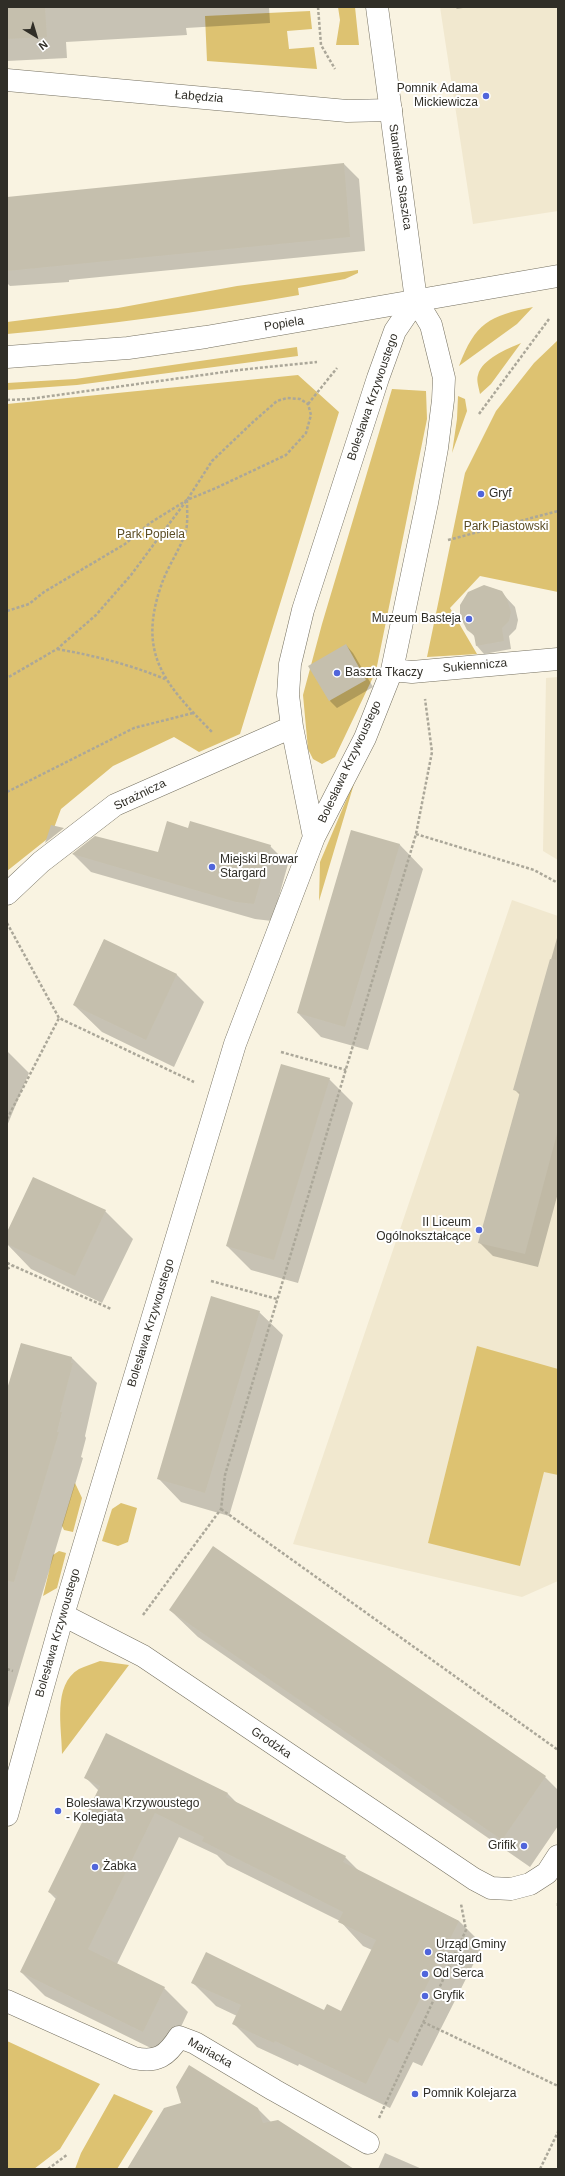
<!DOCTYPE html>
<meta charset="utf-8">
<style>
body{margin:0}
#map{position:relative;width:565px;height:2176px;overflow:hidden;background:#f9f3e1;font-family:Arial,sans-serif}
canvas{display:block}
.frame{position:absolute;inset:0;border:8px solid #302e27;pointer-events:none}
.north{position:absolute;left:16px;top:16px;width:40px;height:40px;-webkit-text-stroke:3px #fff;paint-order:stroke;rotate:142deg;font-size:11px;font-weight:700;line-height:16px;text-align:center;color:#302e27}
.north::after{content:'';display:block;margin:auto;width:14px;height:18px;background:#302e27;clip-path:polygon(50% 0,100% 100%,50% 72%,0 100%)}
</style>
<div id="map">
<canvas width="565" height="2176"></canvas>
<div class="frame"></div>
<div class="north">N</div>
</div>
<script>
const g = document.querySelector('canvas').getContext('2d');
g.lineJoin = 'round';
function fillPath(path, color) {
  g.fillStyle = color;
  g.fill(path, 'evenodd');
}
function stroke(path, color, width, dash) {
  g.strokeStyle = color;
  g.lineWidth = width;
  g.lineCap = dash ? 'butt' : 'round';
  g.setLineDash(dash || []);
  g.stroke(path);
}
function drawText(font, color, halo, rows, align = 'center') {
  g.font = font + ' Arial,sans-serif';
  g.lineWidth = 4;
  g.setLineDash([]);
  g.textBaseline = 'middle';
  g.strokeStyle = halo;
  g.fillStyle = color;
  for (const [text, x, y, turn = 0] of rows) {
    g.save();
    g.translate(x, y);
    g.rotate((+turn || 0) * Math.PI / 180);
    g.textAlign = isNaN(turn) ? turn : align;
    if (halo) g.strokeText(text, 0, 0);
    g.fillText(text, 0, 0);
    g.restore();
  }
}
const built = new Path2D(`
 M 440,7 L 558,7 L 558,211 L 473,224 Z
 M 558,677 L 558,860 L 543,851 L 546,678 Z
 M 512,900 L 558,916 L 558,1581 L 522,1597 L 293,1544 Z`);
const green = new Path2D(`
 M 338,7 L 355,7 L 359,45 L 336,45 L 340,20 Z
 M 310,11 L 312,29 L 287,31 L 289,49 L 314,47 L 317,69 L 207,61 L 205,16 Z
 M 358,270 L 358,273 L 345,279 L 298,288 L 299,295 C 202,312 105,325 7,334 L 7,322 L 118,308 L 237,286 Z
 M 533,307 L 517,324 L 459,366 C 475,323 489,316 533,307 Z
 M 558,340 L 558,592 L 480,576 L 450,608 L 477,654 L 427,657 L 465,473 L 496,411 L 534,363 Z
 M 521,343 L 491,384 L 480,394 C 479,388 476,380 478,375 C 482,359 507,349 521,343 Z
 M 297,347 L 298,356 L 77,385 L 7,390 L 7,383 L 75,379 Z
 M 298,375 L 339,412 L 240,734 L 199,752 L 174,737 L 113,766 L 61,809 L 51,836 L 7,871 L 7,404 Z
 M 392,389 L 426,391 L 427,419 L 376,671 L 335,757 L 322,764 L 313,759 L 308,749 L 303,695 L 322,624 Z
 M 458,396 L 465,399 L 467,411 L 452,453 L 457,419 Z
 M 356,777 L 319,901 L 320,862 Z
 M 477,1346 L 558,1369 L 558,1475 L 544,1472 L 520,1566 L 428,1543 Z
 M 75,1483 L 82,1498 L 73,1532 L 64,1530 L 62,1526 Z
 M 121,1503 L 137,1508 L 128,1542 L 118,1546 L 102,1541 L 112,1509 Z
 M 59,1551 L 66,1553 L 57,1588 L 43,1596 L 53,1555 Z
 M 100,1661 L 129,1665 L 62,1754 C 62,1728 52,1685 79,1669 C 85,1666 93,1664 100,1661 Z
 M 7,2041 L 100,2084 L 60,2149 L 34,2169 L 7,2169 Z
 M 114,2094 L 153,2111 L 117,2169 L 75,2169 L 81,2153 Z`);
const shadow = new Path2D(`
 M 7,7 L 269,7 L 270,23 L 186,28 L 187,35 L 66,42 L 67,58 L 7,61 Z
 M 455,7 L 469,7 L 457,9 Z
 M 344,164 L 359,179 L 365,251 L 69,280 L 69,282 L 10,286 L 7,283 L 7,198 Z
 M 501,592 L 515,607 L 518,620 L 516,629 L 509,636 L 511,649 L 484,654 L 477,646 L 475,637 L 468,629 Z
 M 346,645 L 353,653 L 373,687 L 337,708 L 330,701 Z
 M 189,829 L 270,846 L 288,864 L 272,921 L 255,919 L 91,872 L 73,854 L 159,854 Z
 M 352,831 L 400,845 L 423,869 L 368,1050 L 321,1037 L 298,1013 Z
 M 557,938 L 558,1193 L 538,1267 L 493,1256 L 479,1242 L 520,1095 L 515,1090 Z
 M 104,940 L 177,975 L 204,1002 L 174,1067 L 102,1032 L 74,1005 Z
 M 7,1051 L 29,1073 L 7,1126 Z
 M 329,1079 L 353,1103 L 298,1283 L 251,1270 L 227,1246 Z
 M 105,1211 L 133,1239 L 102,1303 L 31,1269 L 7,1244 L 7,1235 Z
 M 259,1312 L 283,1335 L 229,1516 L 181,1502 L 158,1478 Z
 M 21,1344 L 72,1358 L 97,1383 L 85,1436 L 86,1438 L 81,1457 L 83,1458 L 7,1711 L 7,1393 Z
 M 170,1610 L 545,1777 L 558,1790 L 558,1826 L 530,1867 L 198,1637 Z
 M 86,1778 L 228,1794 L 238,1804 L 345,1857 L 360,1872 L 459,1921 L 483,1945 L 422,2066 L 413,2062 L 390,2108 L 299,2064 L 298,2066 L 257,2047 L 233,2023 L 237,2016 L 216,2006 L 192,1982 L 324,2011 L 341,2012 L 372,1950 L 363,1946 L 340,1921 L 227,1865 L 217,1855 L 179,1837 L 117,1964 L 164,1988 L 188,2012 L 167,2056 L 45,1996 L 21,1972 L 56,1899 L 49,1892 L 99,1791 Z
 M 258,2109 L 271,2122 L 352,2169 L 127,2169 Z
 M 385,2153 L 422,2169 L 378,2169 Z`);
const building = new Path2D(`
 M 7,7 L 45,7 L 47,37 L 7,39 Z
 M 344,163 L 350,237 L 7,271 L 7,197 Z
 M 484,585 L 502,591 L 507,599 L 511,612 L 509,621 L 502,628 L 504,641 L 476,646 L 474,635 L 467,630 L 460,616 L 460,605 L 468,592 Z
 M 346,644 L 366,680 L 329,701 L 308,666 Z
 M 167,821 L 188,828 L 190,821 L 271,845 L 254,904 L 236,902 L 72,854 L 95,836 L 158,852 Z
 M 51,825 L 64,828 L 45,843 Z
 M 351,830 L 400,844 L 345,1027 L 297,1013 Z
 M 104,939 L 177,974 L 146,1040 L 73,1005 Z
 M 550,959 L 558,960 L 558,1130 L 525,1254 L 478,1243 L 520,1092 L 513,1090 Z
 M 281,1064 L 330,1078 L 274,1260 L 226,1246 Z
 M 33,1177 L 106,1210 L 75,1276 L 7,1244 L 7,1232 Z
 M 211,1296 L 260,1311 L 205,1493 L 157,1479 Z
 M 21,1343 L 72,1357 L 71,1363 L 73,1363 L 60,1412 L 62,1412 L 57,1432 L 59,1432 L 14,1582 L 7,1581 L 7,1389 Z
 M 213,1546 L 546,1776 L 502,1840 L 169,1610 Z
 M 106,1733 L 228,1793 L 226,1797 L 346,1856 L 343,1862 L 459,1921 L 398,2043 L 389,2038 L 366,2084 L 275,2041 L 274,2043 L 232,2024 L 241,2005 L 191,1983 L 206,1952 L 324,2010 L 327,2004 L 341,2011 L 376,1940 L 338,1922 L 343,1912 L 202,1841 L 204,1837 L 155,1813 L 88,1949 L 165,1987 L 143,2032 L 20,1972 L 57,1896 L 48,1892 L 100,1786 L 84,1778 Z
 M 189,2065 L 258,2108 L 263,2123 L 278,2120 L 354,2169 L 127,2169 L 164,2108 L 181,2103 L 176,2087 Z`);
const path = new Path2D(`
 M 318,7 L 321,45 L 335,69
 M 7,400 L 29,399 L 239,370 L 317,362
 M 308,404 L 337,368
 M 479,414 L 549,319
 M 187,500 C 187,510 188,521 186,531 C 180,550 167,567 161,586 C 137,655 166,685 212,732
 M 448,540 L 558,511
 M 7,611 L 29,604 L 44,592 L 125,544 L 150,523 L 187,500 L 216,488 L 286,455 L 306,433 L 311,415 L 308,404 L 300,399 L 287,398 L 277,401 L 253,422 L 212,461 L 187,500 L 160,536 L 131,575 L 96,615 L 57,649 L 7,678
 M 57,649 C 96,656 128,664 165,679
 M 7,792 L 134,728 L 193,713
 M 416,834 L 534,870 L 558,883
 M 7,923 L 59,1018 L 194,1082
 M 281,1052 L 346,1070
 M 7,1119 L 59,1018
 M 7,1263 L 111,1309
 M 7,1269 L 12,1266
 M 211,1281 L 277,1299
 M 221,1509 L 558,1750
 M 143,1615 L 221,1509 L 225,1475 L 416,834 L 432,752 L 425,699
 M 7,1669 L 13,1671
 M 558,1903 L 558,1906
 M 423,2022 L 558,2086
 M 379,2118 L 466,1930 L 461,1904
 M 48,2169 L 68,2154
 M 540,2169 L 558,2132`);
const minor = new Path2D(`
 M 7,80 L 347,111 L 391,110
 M 392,670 L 412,672 L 558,659
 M 7,894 L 41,862 L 115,805 L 292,727
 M 63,1615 L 143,1656 L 474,1879 L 491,1888 L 511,1889 L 530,1884 L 547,1873 L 558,1856
 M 7,1815 L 63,1615 L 235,1044 L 314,837 L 365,738 L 392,670 L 427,503 L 437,448 L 443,400 L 444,378 L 431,325 L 416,300 L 395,331 L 378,378 L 303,610 L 290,664 L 288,695 L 292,727 L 314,837
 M 7,2001 L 134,2058 C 157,2063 167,2056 179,2037 L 195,2043 L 274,2090 L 368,2143`);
const secondary = new Path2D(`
 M 377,7 L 416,300
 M 7,357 L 128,348 L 206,337 L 558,276`);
const markers = [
 [486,96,4,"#5065db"],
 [481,494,4,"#5065db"],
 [469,619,4,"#5065db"],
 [337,673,4,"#5065db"],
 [212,867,4,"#5065db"],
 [479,1230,4,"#5065db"],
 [58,1811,4,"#5065db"],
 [524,1846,4,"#5065db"],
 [95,1867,4,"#5065db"],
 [428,1952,4,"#5065db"],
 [425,1974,4,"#5065db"],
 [425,1996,4,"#5065db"],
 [415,2094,4,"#5065db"]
];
const poiNames = [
 ["Pomnik Adama",478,89,"right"],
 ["Mickiewicza",478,103,"right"],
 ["Gryf",489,494],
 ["Muzeum Basteja",461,619,"right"],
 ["Baszta Tkaczy",345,673],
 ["Miejski Browar",220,860],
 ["Stargard",220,874],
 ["II Liceum",471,1223,"right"],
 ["Ogólnokształcące",471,1237,"right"],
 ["Bolesława Krzywoustego",66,1804],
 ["- Kolegiata",66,1818],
 ["Grifik",516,1846,"right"],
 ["Żabka",103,1867],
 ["Urząd Gminy",436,1945],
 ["Stargard",436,1959],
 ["Od Serca",433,1974],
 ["Gryfik",433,1996],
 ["Pomnik Kolejarza",423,2094]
];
const streetNames = [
 ["Łabędzia",199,97,5],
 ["Stanisława Staszica",400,177,82],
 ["Popiela",284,324,-9],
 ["Bolesława Krzywoustego",373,397,-71],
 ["Sukiennicza",475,666,-5],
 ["Bolesława Krzywoustego",350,762,-65],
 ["Strażnicza",140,795,-26],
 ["Bolesława Krzywoustego",151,1323,-73],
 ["Bolesława Krzywoustego",58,1633,-74],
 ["Grodzka",271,1743,34],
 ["Mariacka",210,2053,29]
];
const parkNames = [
 ["Park Piastowski",506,527],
 ["Park Popiela",151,535]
];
fillPath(built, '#f1e8cf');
fillPath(green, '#ddc271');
fillPath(shadow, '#0003');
fillPath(building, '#c5bfad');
stroke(minor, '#757060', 23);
stroke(secondary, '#757060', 23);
stroke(path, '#aba799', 2.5, [3, 2]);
stroke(minor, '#fff', 22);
stroke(secondary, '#fff', 22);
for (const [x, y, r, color] of markers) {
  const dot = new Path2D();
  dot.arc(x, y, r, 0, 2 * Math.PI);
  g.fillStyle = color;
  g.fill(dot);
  stroke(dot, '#fff', 1.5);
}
drawText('12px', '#302e27', '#fff', poiNames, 'left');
drawText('12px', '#302e27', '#fff', streetNames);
drawText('12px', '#5b4d25', '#fff', parkNames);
</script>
